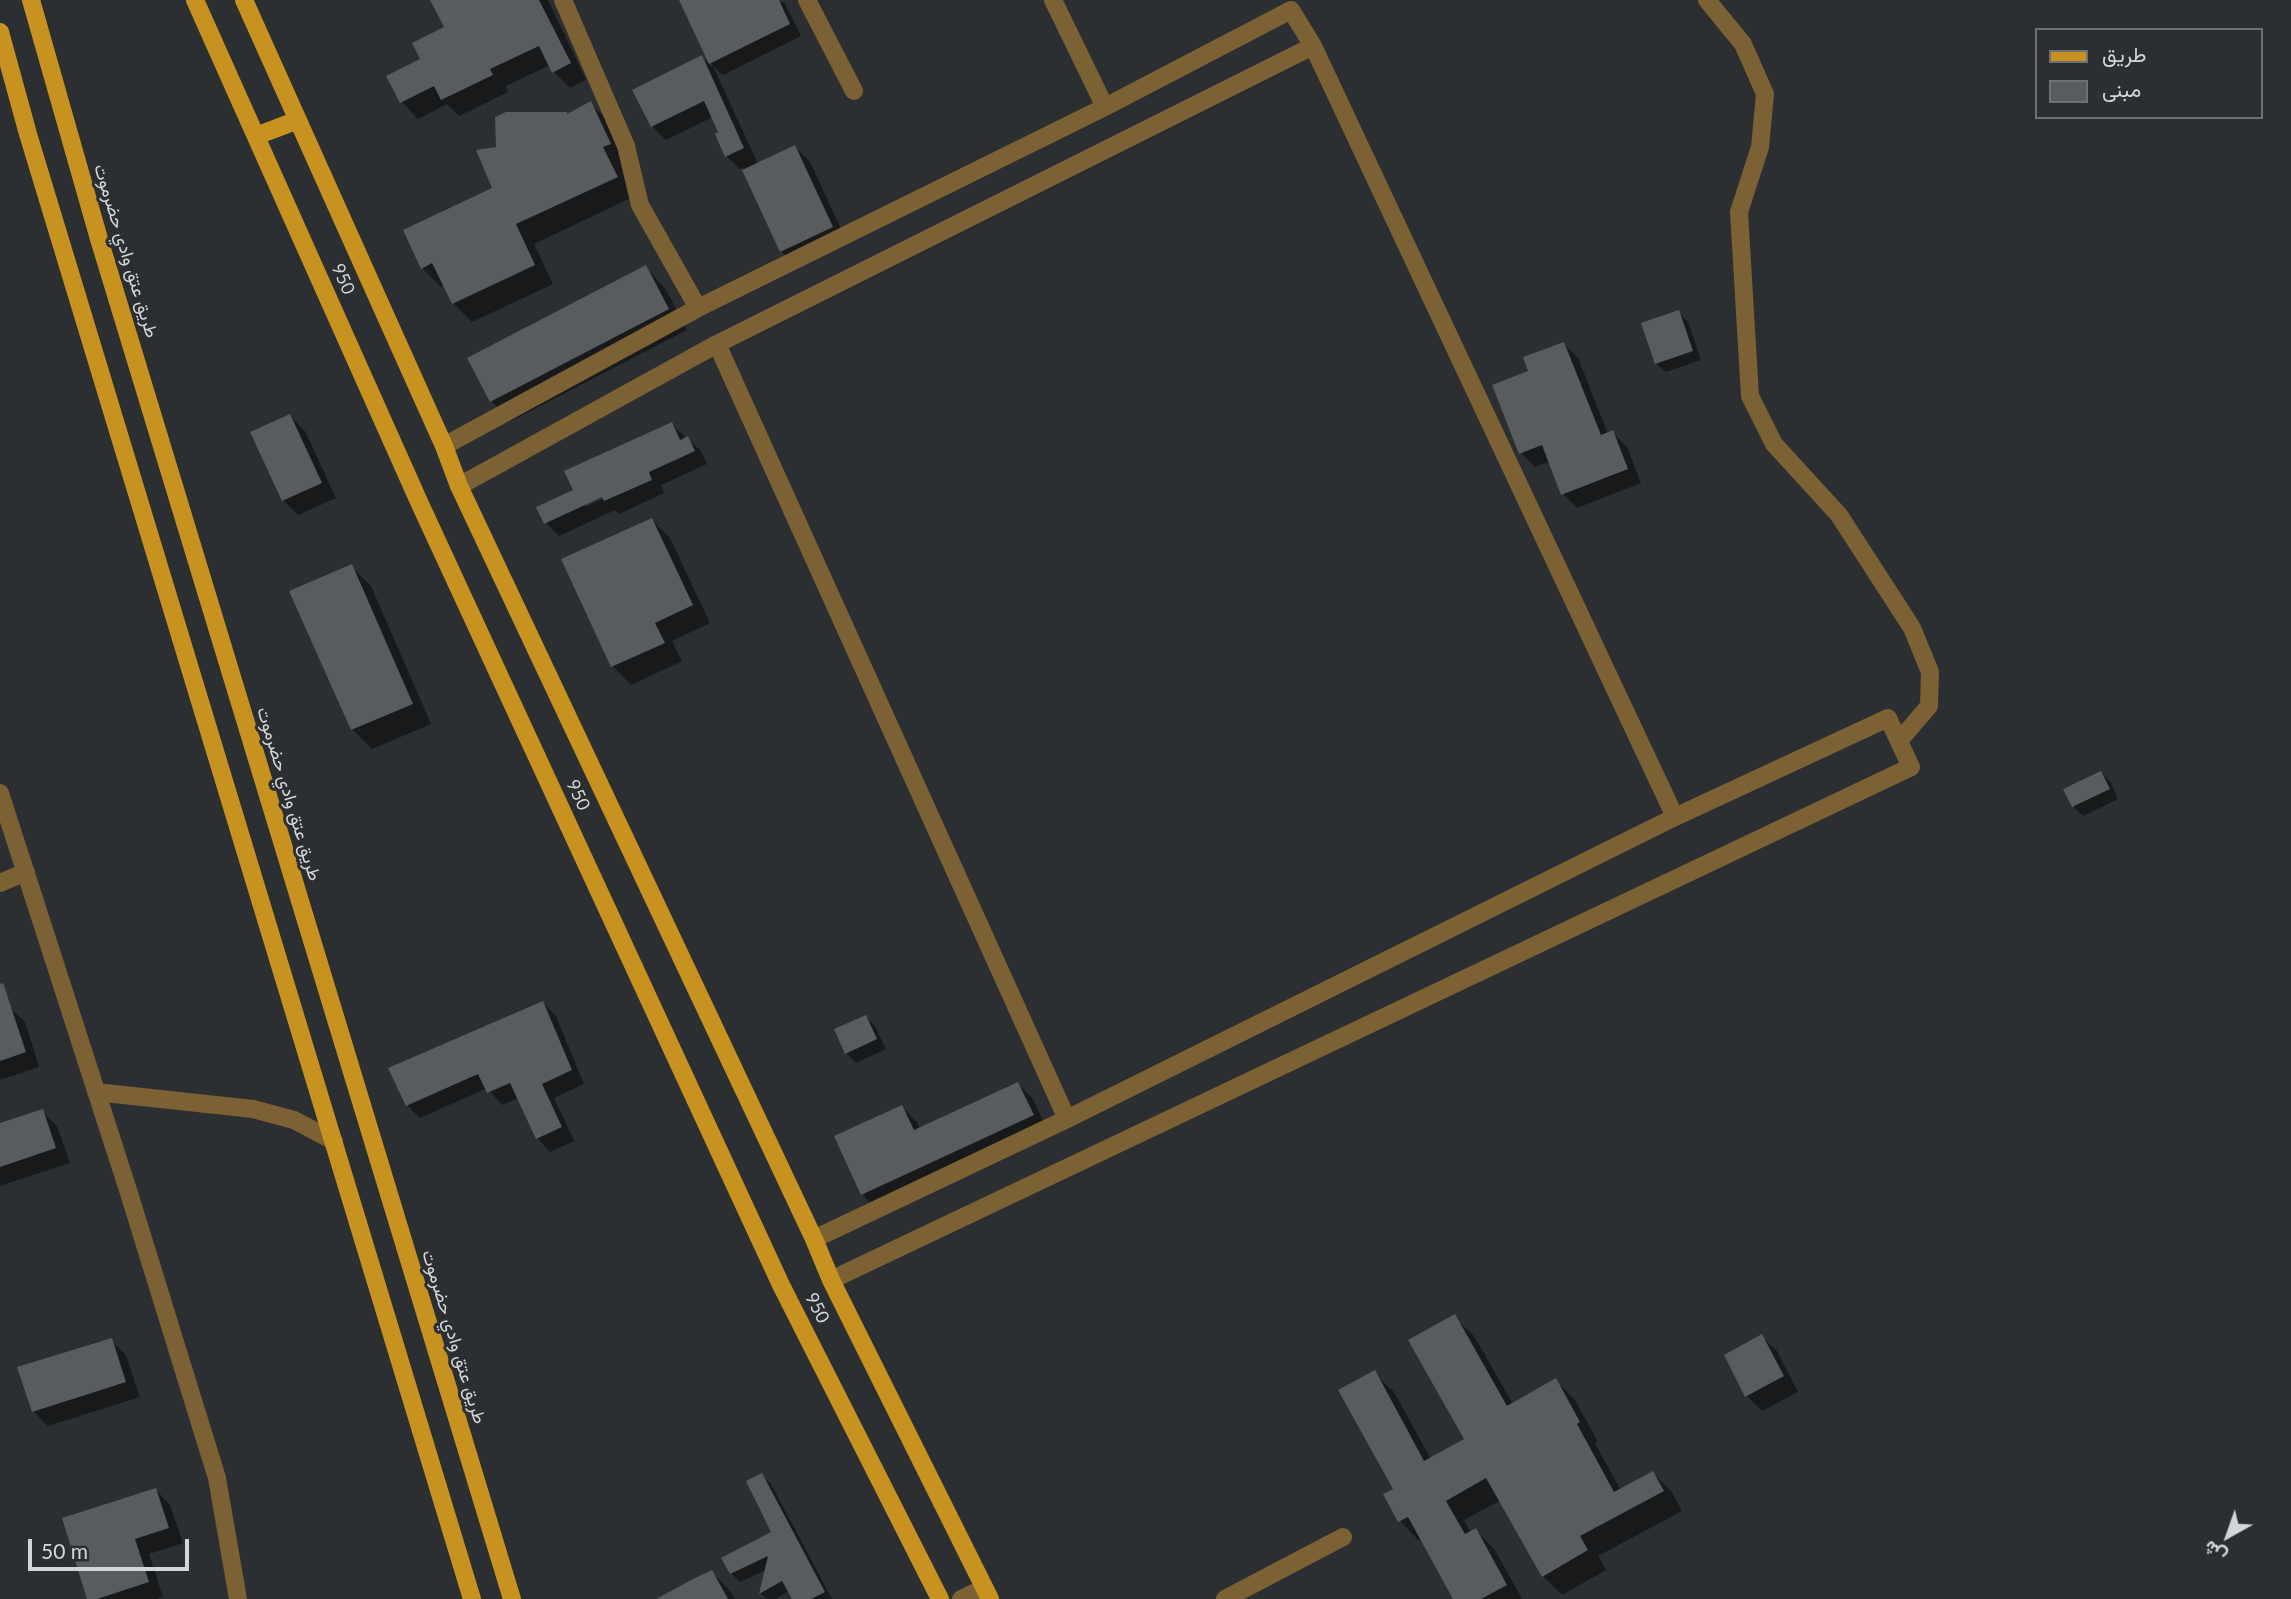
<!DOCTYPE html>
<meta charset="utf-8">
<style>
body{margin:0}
#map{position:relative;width:2291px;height:1599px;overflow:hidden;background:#2b2f31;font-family:Lato,Vazirmatn,sans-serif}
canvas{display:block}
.legend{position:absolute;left:2035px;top:28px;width:228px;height:91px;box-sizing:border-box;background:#2b2f31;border:2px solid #6e7173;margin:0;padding:9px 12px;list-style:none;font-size:21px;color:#d3d5d7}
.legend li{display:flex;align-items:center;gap:14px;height:35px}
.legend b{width:35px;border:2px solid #6e7173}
.north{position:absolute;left:2193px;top:1501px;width:70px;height:70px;-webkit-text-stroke:5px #2b2f31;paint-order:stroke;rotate:220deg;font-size:19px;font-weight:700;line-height:28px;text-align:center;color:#d3d5d7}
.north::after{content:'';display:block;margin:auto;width:24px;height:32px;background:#d3d5d7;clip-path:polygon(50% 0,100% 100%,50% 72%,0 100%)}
.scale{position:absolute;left:28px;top:1539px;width:161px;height:32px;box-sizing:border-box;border:4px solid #d3d5d7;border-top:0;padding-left:9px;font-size:21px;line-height:24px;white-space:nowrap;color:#d3d5d7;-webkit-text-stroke:5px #2b2f31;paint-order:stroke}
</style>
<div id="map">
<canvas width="2291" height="1599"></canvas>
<ul class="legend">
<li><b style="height:9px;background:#c79220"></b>طريق</li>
<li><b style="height:19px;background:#585c5f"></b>مبنى</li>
</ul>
<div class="north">ش</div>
<div class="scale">50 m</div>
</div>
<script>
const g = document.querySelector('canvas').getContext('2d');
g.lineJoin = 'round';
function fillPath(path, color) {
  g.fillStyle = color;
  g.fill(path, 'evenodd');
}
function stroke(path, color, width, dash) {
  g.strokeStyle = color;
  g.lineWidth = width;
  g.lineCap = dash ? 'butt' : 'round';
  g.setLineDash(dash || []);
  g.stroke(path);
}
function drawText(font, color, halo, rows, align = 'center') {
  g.font = font + ' Lato,Vazirmatn,sans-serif';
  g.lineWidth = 6;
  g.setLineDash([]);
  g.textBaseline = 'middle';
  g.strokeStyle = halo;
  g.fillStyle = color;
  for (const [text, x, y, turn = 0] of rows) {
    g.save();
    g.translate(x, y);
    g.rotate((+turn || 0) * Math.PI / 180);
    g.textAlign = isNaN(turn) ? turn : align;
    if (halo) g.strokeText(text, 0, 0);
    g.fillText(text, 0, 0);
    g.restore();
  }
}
const shadow = new Path2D(`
 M 432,0 L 548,0 L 586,80 L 570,88 L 554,72 L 550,65 L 506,86 L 508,92 L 459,116 L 447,104 L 418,119 L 402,102 L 388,77 L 423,59 L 446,28 Z
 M 681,0 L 784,2 L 801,36 L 723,75 L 713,66 L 758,164 L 795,147 L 810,162 L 847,242 L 796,266 L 781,251 L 743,168 L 740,169 L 726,156 L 721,133 L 713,117 L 666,140 L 652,126 L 702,57 L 713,68 Z
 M 590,103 L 609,122 L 628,163 L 621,166 L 635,196 L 534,244 L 553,284 L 472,322 L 453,303 L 445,285 L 441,287 L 422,268 L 495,189 L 497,148 Z
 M 645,267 L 665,288 L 687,330 L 511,421 L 491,401 Z
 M 1678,312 L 1688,322 L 1701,360 L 1666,372 L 1656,363 Z
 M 1564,344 L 1578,358 L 1608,434 L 1612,432 L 1627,447 L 1641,483 L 1577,508 L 1563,494 L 1550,461 L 1535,467 L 1521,453 L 1531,372 Z
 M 290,416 L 305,431 L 336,498 L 298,515 L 283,500 Z
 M 671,424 L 701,451 L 707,464 L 661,485 L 664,493 L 619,514 L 615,510 L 559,536 L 546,523 ZM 610,492 L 611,495 L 585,507 L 585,503 Z
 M 652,520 L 670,538 L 710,623 L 672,641 L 682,661 L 631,685 L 613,666 Z
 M 351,566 L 371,586 L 431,724 L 372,749 L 352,729 Z
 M 2101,773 L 2111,782 L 2118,799 L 2083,816 L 2073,806 Z
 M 543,1003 L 556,1016 L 584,1084 L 554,1098 L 574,1141 L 550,1152 L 537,1138 L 518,1098 L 502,1105 L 487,1088 L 420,1118 L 407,1105 Z
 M 10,1008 L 25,1022 L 39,1067 L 0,1080 L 0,1011 Z
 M 866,1017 L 875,1026 L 886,1049 L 856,1063 L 846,1053 Z
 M 1018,1084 L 1033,1099 L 1047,1130 L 877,1209 L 862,1194 L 902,1107 L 917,1122 L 920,1129 Z
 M 42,1111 L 57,1126 L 70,1163 L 0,1186 L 0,1125 Z
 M 1454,1317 L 1474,1336 L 1513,1404 L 1556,1381 L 1575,1400 L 1598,1442 L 1595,1443 L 1621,1491 L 1653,1473 L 1672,1492 L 1682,1511 L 1598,1556 L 1606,1570 L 1562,1595 L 1543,1576 L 1501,1500 L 1464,1520 L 1471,1533 L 1476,1530 L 1495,1550 L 1522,1599 L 1455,1599 L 1422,1539 L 1419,1541 L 1400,1521 L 1385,1495 L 1395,1490 L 1374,1373 L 1394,1392 L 1431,1459 L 1466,1440 Z
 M 1762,1337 L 1777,1351 L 1798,1392 L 1762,1411 L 1747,1396 Z
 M 111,1340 L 126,1355 L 140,1397 L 48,1426 L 33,1411 Z
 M 761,1475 L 771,1484 L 832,1599 L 793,1599 L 789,1591 L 775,1599 L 767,1599 L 761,1594 L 766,1570 L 740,1582 L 731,1573 L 774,1533 Z
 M 156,1490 L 170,1505 L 183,1543 L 149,1554 L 163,1597 L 157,1599 L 89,1599 Z
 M 712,1572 L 730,1591 L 735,1599 L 656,1599 Z`);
const building = new Path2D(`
 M 430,0 L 539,0 L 571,63 L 552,73 L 539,46 L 490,69 L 493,75 L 441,100 L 434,86 L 400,103 L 386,76 L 420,59 L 412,43 L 444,27 Z
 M 679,0 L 779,0 L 790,24 L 709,64 Z
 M 702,55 L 744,148 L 725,157 L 715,134 L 718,132 L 704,101 L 651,127 L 632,90 Z
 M 591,101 L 611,144 L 603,147 L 618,177 L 516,224 L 535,265 L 452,304 L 432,263 L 421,269 L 403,230 L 492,188 L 476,150 L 496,147 L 495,117 L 506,112 L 567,112 L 567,114 Z
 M 795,145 L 833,227 L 780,252 L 742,170 Z
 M 646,265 L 669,309 L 490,402 L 467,358 Z
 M 1679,310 L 1693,351 L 1655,364 L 1641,323 Z
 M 1564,342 L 1601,435 L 1613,430 L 1628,469 L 1561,495 L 1542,445 L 1519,454 L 1492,385 L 1528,371 L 1523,357 Z
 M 290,414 L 322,483 L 282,501 L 250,432 Z
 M 672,422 L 680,440 L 688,436 L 695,451 L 649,472 L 652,480 L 604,501 L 602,497 L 544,524 L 536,507 L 573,490 L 564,471 Z
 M 652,518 L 693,605 L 655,623 L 665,643 L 611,667 L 561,559 Z
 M 352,564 L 413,704 L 351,730 L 289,591 Z
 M 2101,771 L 2110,789 L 2072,807 L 2063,789 Z
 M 3,983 L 26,1052 L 0,1061 L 0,984 Z
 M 543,1001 L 572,1070 L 542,1084 L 562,1127 L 536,1139 L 510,1083 L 487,1093 L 478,1074 L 406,1106 L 388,1068 Z
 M 866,1015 L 877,1039 L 845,1054 L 834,1029 Z
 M 1018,1082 L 1034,1115 L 861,1195 L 834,1136 L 902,1105 L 914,1130 Z
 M 43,1109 L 56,1148 L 0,1167 L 0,1123 Z
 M 1455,1314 L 1507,1406 L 1556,1378 L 1580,1422 L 1577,1424 L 1614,1492 L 1653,1471 L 1664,1491 L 1580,1536 L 1588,1550 L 1542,1577 L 1486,1478 L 1446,1501 L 1465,1534 L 1476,1528 L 1507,1585 L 1481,1599 L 1453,1599 L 1408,1517 L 1398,1522 L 1383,1494 L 1393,1489 L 1338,1390 L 1375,1370 L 1424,1461 L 1464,1439 L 1408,1340 Z
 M 1762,1334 L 1784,1376 L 1745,1397 L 1724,1355 Z
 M 112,1338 L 126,1382 L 32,1412 L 17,1367 Z
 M 762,1473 L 825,1592 L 811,1599 L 792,1599 L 782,1581 L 759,1594 L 768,1556 L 730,1574 L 721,1558 L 771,1532 L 746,1481 Z
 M 156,1488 L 169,1528 L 135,1539 L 149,1582 L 97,1599 L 87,1599 L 62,1518 Z
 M 712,1570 L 728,1599 L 656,1599 L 693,1579 Z`);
const street = new Path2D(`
 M 563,0 L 626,146 L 640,205 L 698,308
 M 807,0 L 854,91
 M 1053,0 L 1105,107
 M 1707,0 L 1743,44 L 1765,94 L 1760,147 L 1739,212 L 1750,396 L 1774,444 L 1839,515 L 1912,628 L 1930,672 L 1929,706 L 1899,741
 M 717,344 L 1067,1119
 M 444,446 L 698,308 L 1105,107 L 1291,10 L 1313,46 L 1675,817
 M 459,486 L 717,344 L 1313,46
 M 0,793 L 128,1190 L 217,1478 L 238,1599
 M 0,883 L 26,872
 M 96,1092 L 253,1109 L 294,1120 L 334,1141
 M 814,1239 L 1067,1119 L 1675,817 L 1888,718 L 1911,767 L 831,1280
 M 961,1599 L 984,1588
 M 1225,1599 L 1343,1537`);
const primary = new Path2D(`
 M 31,0 L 99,239 L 512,1599
 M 195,0 L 420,504 L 781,1285 L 940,1599
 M 244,0 L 444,446 L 459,486 L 814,1239 L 831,1280 L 990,1599
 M 0,32 L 28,134 L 472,1599
 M 256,136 L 298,120`);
const streetNames = [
 ["طريق عتق وادي حضرموت",126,251,73],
 ["950",343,279,66],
 ["طريق عتق وادي حضرموت",289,794,73],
 ["950",578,795,65],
 ["950",817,1308,63],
 ["طريق عتق وادي حضرموت",454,1337,73]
];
fillPath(shadow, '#0007');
fillPath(building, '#585c5f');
stroke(street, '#7b6133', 18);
stroke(primary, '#c79220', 18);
drawText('18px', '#d3d5d7', '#2b2f31', streetNames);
</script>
